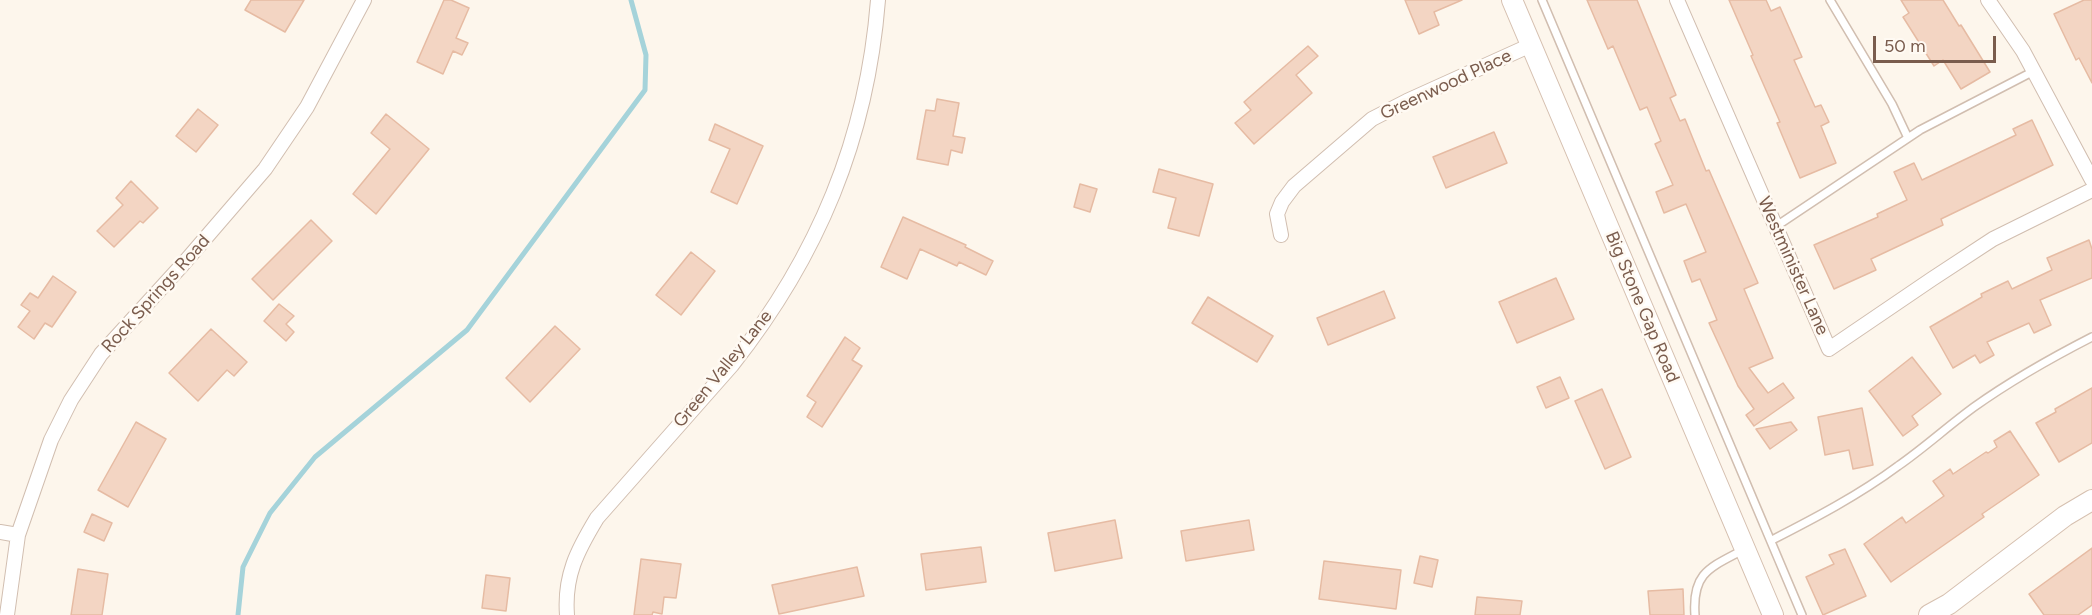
<!DOCTYPE html>
<style>
body{margin:0}
#map{position:relative;width:2092px;height:615px;overflow:hidden;background:#fdf6ec;font-family:Figtree,sans-serif}
canvas{display:block}
.scale{position:absolute;left:1873px;top:36px;width:123px;height:27px;box-sizing:border-box;border:3px solid #7a5c4d;border-top:0;padding-left:8px;font-size:18px;line-height:21px;white-space:nowrap;color:#7a5c4d;-webkit-text-stroke:4px #fffaf3;paint-order:stroke}
</style>
<div id="map">
<canvas width="2092" height="615"></canvas>
<div class="scale">50 m</div>
</div>
<script>
const g = document.querySelector('canvas').getContext('2d');
g.lineJoin = 'round';
function stroke(path, color, width, dash) {
  g.strokeStyle = color;
  g.lineWidth = width;
  g.lineCap = dash ? 'butt' : 'round';
  g.setLineDash(dash || []);
  g.stroke(path);
}
function fillPath(path, color) {
  g.fillStyle = color;
  g.fill(path, 'evenodd');
}
function drawText(font, color, halo, rows, align = 'center') {
  g.font = font + ' Figtree,sans-serif';
  g.lineWidth = 5;
  g.setLineDash([]);
  g.textBaseline = 'middle';
  g.strokeStyle = halo;
  g.fillStyle = color;
  for (const [text, x, y, turn = 0] of rows) {
    g.save();
    g.translate(x, y);
    g.rotate((+turn || 0) * Math.PI / 180);
    g.textAlign = isNaN(turn) ? turn : align;
    if (halo) g.strokeText(text, 0, 0);
    g.fillText(text, 0, 0);
    g.restore();
  }
}
const stream = new Path2D(`
 M 238,615 L 243,567 L 270,513 L 315,457 L 467,330 L 645,90 L 646,55 L 631,0`);
const building = new Path2D(`
 M 251,0 L 304,0 L 285,32 L 245,10 Z
 M 444,0 L 451,0 L 469,8 L 456,38 L 468,43 L 462,55 L 453,51 L 443,74 L 417,62 Z
 M 1405,0 L 1462,0 L 1434,12 L 1439,25 L 1419,34 Z
 M 1587,0 L 1637,0 L 1676,95 L 1670,98 L 1680,121 L 1685,119 L 1706,171 L 1709,170 L 1758,283 L 1744,289 L 1773,358 L 1749,368 L 1768,393 L 1783,383 L 1794,398 L 1754,426 L 1746,415 L 1754,409 L 1738,386 L 1709,323 L 1717,320 L 1700,279 L 1692,282 L 1684,261 L 1706,252 L 1686,204 L 1664,213 L 1656,192 L 1673,185 L 1655,144 L 1661,141 L 1647,107 L 1640,110 L 1613,46 L 1608,49 Z
 M 1729,0 L 1766,0 L 1771,11 L 1780,7 L 1802,57 L 1794,60 L 1815,107 L 1821,105 L 1829,122 L 1821,126 L 1836,163 L 1800,178 L 1777,123 L 1780,122 L 1751,56 L 1753,55 Z
 M 1901,0 L 1943,0 L 1959,26 L 1961,25 L 1990,72 L 1961,89 L 1943,60 L 1934,66 L 1903,17 L 1909,13 Z
 M 2084,0 L 2092,0 L 2092,83 L 2079,58 L 2076,60 L 2054,14 Z
 M 1308,46 L 1318,56 L 1296,75 L 1312,93 L 1254,144 L 1235,123 L 1251,110 L 1244,102 Z
 M 937,99 L 959,103 L 953,136 L 965,138 L 962,153 L 951,150 L 948,165 L 917,159 L 926,110 L 935,111 Z
 M 198,109 L 218,125 L 196,152 L 176,136 Z
 M 386,114 L 429,149 L 376,214 L 353,194 L 390,149 L 371,133 Z
 M 2032,120 L 2053,165 L 1941,219 L 1943,225 L 1871,259 L 1876,270 L 1834,289 L 1814,245 L 1878,217 L 1877,214 L 1907,200 L 1894,172 L 1914,163 L 1922,180 L 2016,135 L 2013,129 Z
 M 715,124 L 763,146 L 737,204 L 711,192 L 730,149 L 709,140 Z
 M 1494,132 L 1507,163 L 1446,188 L 1433,157 Z
 M 1159,169 L 1213,184 L 1199,236 L 1168,228 L 1176,198 L 1153,192 Z
 M 131,181 L 158,208 L 143,223 L 140,221 L 114,247 L 97,231 L 123,205 L 116,198 Z
 M 1080,184 L 1097,189 L 1090,212 L 1074,207 Z
 M 903,217 L 966,245 L 965,247 L 993,261 L 986,275 L 959,262 L 957,266 L 920,249 L 907,279 L 881,267 Z
 M 311,220 L 332,241 L 273,300 L 252,279 Z
 M 2089,240 L 2092,249 L 2092,278 L 2040,300 L 2051,325 L 2034,333 L 2029,323 L 1987,342 L 1994,355 L 1980,363 L 1975,355 L 1953,368 L 1930,327 L 1982,297 L 1981,294 L 2008,281 L 2012,289 L 2052,270 L 2047,258 Z
 M 691,252 L 715,271 L 681,315 L 656,295 Z
 M 53,276 L 76,292 L 52,327 L 45,323 L 34,339 L 18,327 L 30,311 L 21,305 L 30,293 L 38,298 Z
 M 1556,278 L 1574,319 L 1517,343 L 1499,302 Z
 M 1384,291 L 1395,318 L 1328,345 L 1317,318 Z
 M 1208,297 L 1273,336 L 1257,362 L 1192,323 Z
 M 279,304 L 294,316 L 286,324 L 294,332 L 286,341 L 264,321 Z
 M 555,326 L 580,349 L 530,402 L 506,378 Z
 M 211,329 L 247,362 L 234,376 L 227,370 L 198,401 L 169,373 Z
 M 845,337 L 860,348 L 852,360 L 862,366 L 822,427 L 807,417 L 816,402 L 807,396 Z
 M 1912,357 L 1941,394 L 1912,416 L 1918,425 L 1903,436 L 1869,391 Z
 M 1560,377 L 1569,398 L 1546,408 L 1537,387 Z
 M 2092,388 L 2092,443 L 2059,462 L 2036,423 L 2056,412 L 2055,409 Z
 M 1602,389 L 1631,457 L 1605,469 L 1575,401 Z
 M 1862,408 L 1873,465 L 1853,469 L 1849,450 L 1825,455 L 1818,417 Z
 M 136,422 L 166,439 L 128,507 L 98,490 Z
 M 1791,422 L 1797,430 L 1770,449 L 1756,429 Z
 M 2010,431 L 2039,475 L 1982,514 L 1984,517 L 1891,582 L 1864,544 L 1902,517 L 1906,523 L 1944,496 L 1933,481 L 1950,469 L 1953,474 L 1986,452 L 1988,453 L 1997,447 L 1994,441 Z
 M 92,514 L 112,523 L 104,541 L 84,532 Z
 M 1115,520 L 1122,558 L 1055,571 L 1048,533 Z
 M 1249,520 L 1254,550 L 1186,561 L 1181,531 Z
 M 981,547 L 986,582 L 926,590 L 921,554 Z
 M 2092,548 L 2092,605 L 2078,615 L 2044,615 L 2029,594 Z
 M 1845,549 L 1866,596 L 1823,615 L 1806,577 L 1834,564 L 1829,555 Z
 M 1420,556 L 1438,560 L 1432,587 L 1414,583 Z
 M 641,559 L 681,564 L 676,598 L 664,597 L 662,614 L 653,612 L 652,615 L 634,615 Z
 M 1324,561 L 1401,570 L 1396,609 L 1319,599 Z
 M 857,567 L 864,596 L 779,614 L 772,585 Z
 M 78,569 L 108,574 L 102,615 L 71,615 Z
 M 486,575 L 510,578 L 506,611 L 482,608 Z
 M 1683,589 L 1684,615 L 1650,615 L 1648,591 Z
 M 1477,597 L 1522,601 L 1520,615 L 1475,615 Z`);
const lane = new Path2D(`
 M 1542,0 L 1802,615
 M 1830,0 L 1892,104 L 1908,138
 M 1775,227 L 1920,130 L 2034,71
 M 1772,540 C 1815,518 1859,495 1898,466 C 1924,448 1948,426 1974,407 C 2012,380 2051,358 2092,337
 M 1695,615 C 1692,573 1709,568 1743,550`);
const street = new Path2D(`
 M 1677,0 L 1829,349 L 1932,279 L 1993,239 L 2092,190
 M 1988,0 L 2023,51 L 2092,180
 M 1281,235 L 1277,214 L 1282,202 L 1294,186 L 1372,119 L 1407,101 L 1531,45
 M 0,532 L 18,535
 M 7,615 L 18,535 L 51,440 L 71,400 L 101,354 L 184,263 L 265,169 L 307,107 L 364,0
 M 567,615 C 564,576 577,551 597,518 L 732,365 C 818,256 867,139 878,0`);
const secondary = new Path2D(`
 M 1512,0 L 1773,615
 M 1929,615 L 1949,604 L 2065,516 L 2092,500`);
const streetNames = [
 ["Greenwood Place",1446,85,-25],
 ["Westminister Lane",1793,266,66],
 ["Rock Springs Road",156,294,-48],
 ["Big Stone Gap Road",1642,307,67],
 ["Green Valley Lane",723,369,-51]
];
stroke(stream, '#a5d3da', 5);
fillPath(building, '#f3d5c3');
stroke(building, '#e6bba3', 1.5);
stroke(lane, '#d1beb0', 10);
stroke(street, '#d1beb0', 16);
stroke(secondary, '#d6c0b0', 22);
stroke(lane, '#fff', 7);
stroke(street, '#fff', 14);
stroke(secondary, '#fff', 20);
drawText('18px', '#7a5c4d', '#fffaf3', streetNames);
</script>
